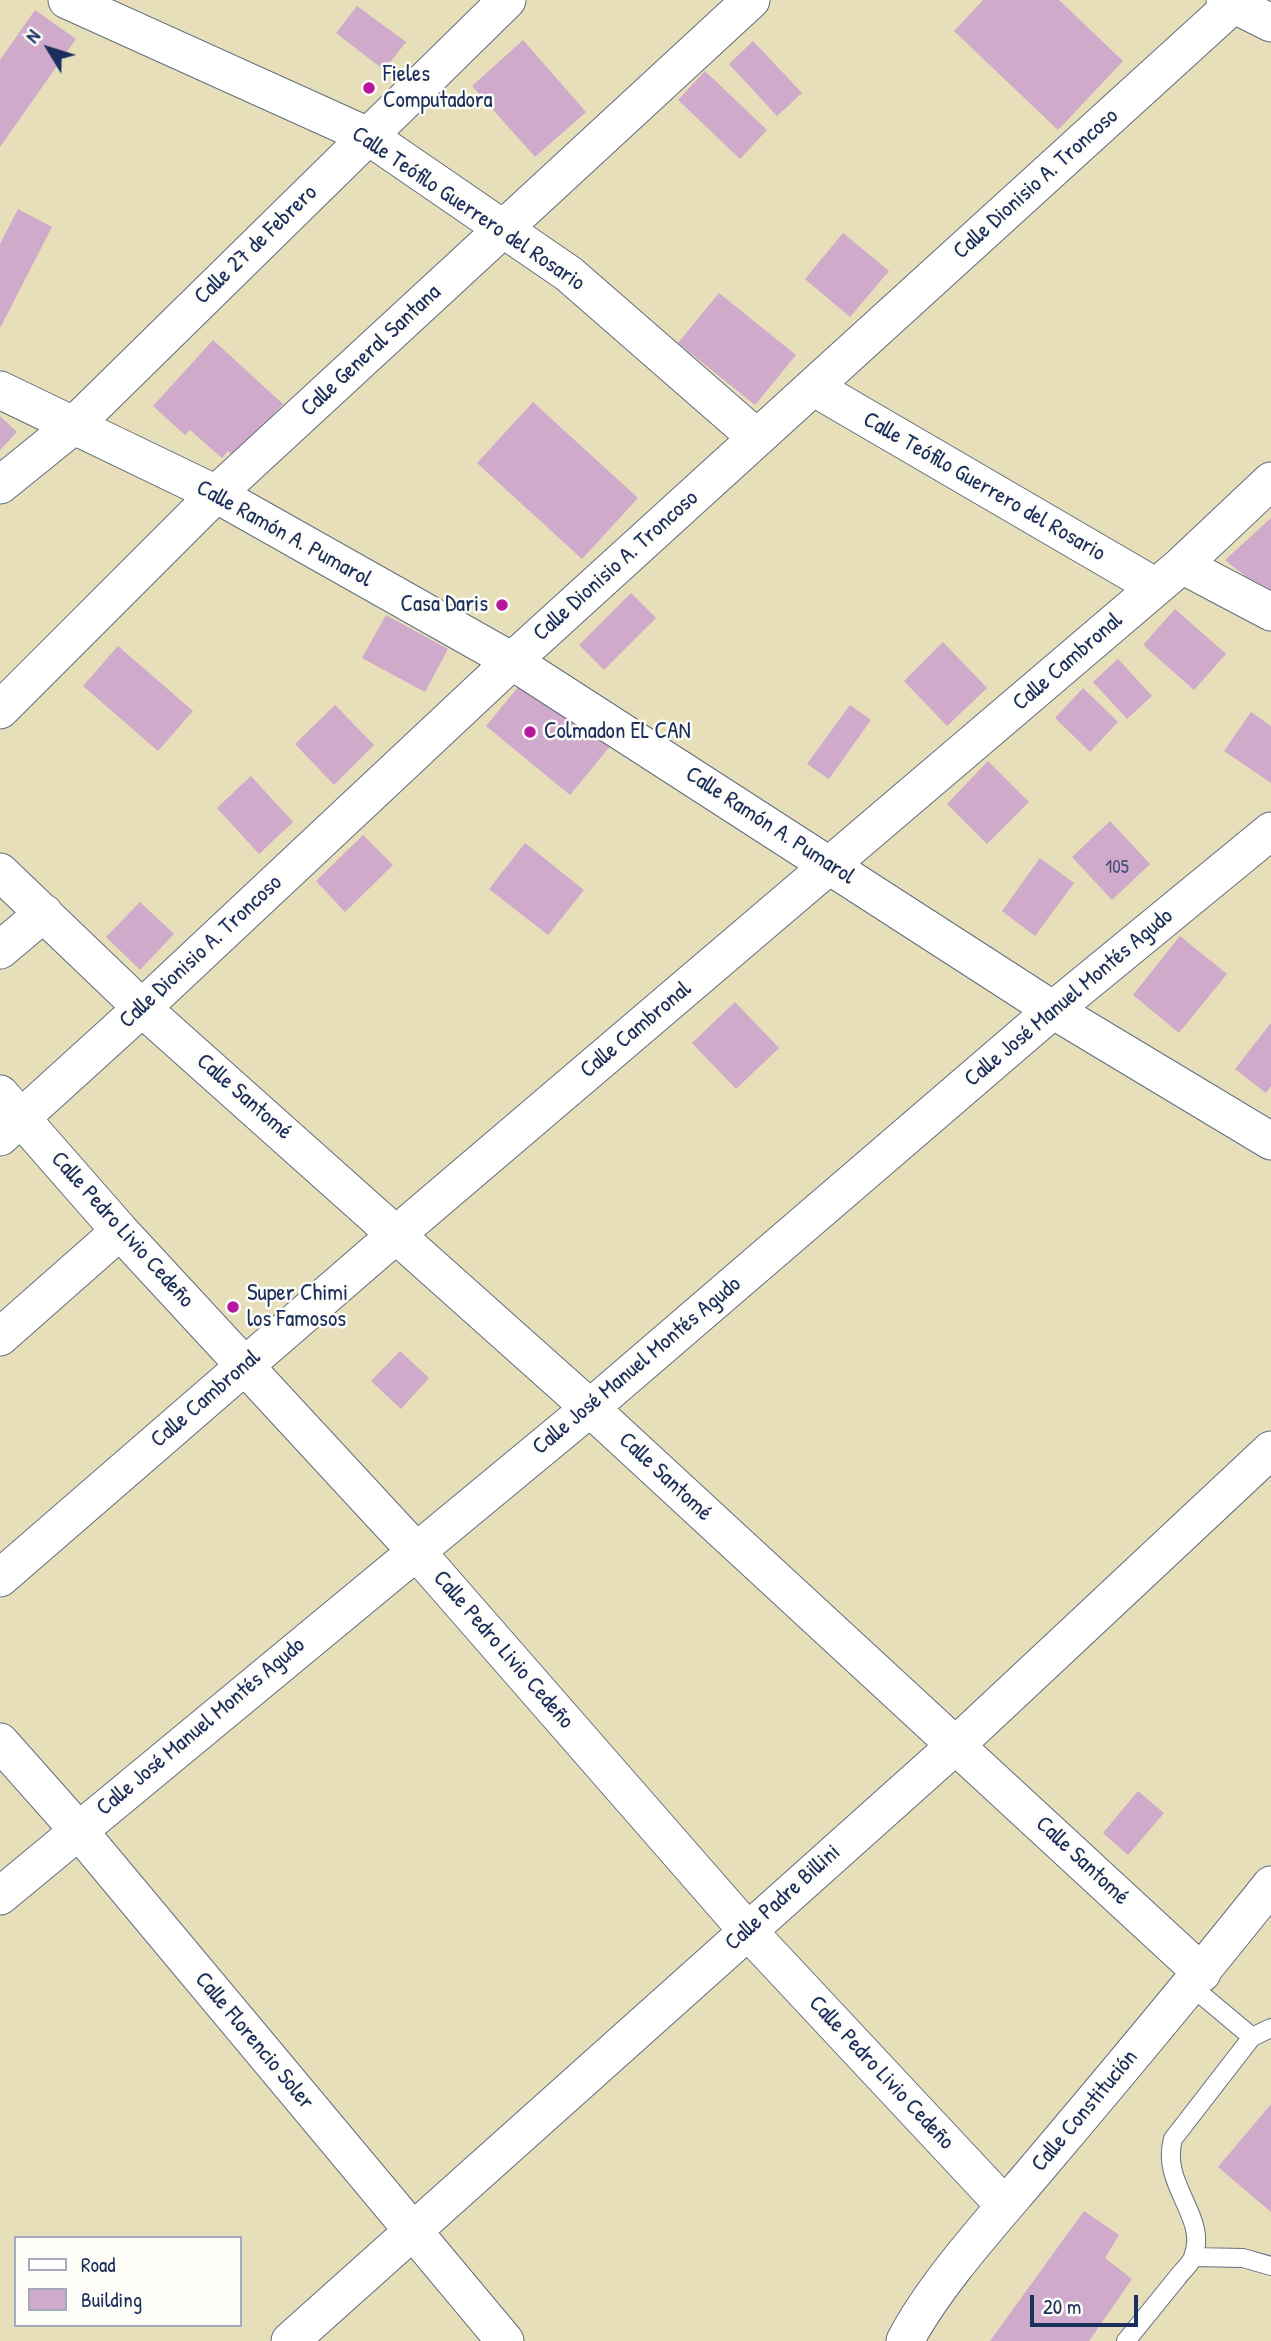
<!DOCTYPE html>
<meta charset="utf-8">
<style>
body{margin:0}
#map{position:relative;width:1271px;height:2341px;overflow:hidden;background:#e6dfba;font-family:"Patrick Hand",sans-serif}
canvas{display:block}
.legend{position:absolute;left:14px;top:2236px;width:228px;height:91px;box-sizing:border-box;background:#fdfcf7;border:2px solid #a3aaba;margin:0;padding:9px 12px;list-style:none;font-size:21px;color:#1b2f5e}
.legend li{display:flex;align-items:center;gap:14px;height:35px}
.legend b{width:35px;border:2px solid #a3aaba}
.north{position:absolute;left:14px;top:14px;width:70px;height:70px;-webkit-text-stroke:5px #fdfcf7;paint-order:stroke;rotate:308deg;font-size:19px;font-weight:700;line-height:28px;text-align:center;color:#1b2f5e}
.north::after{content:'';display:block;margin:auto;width:24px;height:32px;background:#1b2f5e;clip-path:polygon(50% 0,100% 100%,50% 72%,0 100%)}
.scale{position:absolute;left:1030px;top:2295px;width:108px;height:32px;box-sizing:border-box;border:4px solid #1b2f5e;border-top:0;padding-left:9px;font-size:21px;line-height:24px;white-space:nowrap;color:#1b2f5e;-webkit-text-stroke:5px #fdfcf7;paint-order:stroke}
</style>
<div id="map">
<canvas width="1271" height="2341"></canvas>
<ul class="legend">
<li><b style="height:9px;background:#fff"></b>Road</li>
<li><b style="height:19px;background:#cfaaca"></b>Building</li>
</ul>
<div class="north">N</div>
<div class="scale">20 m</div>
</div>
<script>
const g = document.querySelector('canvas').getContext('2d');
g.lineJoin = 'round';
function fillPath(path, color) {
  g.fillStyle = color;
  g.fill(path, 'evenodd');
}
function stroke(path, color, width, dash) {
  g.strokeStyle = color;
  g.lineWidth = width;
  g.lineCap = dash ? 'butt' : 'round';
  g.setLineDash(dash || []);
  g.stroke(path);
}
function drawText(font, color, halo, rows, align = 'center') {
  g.font = font + ' "Patrick Hand",sans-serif';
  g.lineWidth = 5;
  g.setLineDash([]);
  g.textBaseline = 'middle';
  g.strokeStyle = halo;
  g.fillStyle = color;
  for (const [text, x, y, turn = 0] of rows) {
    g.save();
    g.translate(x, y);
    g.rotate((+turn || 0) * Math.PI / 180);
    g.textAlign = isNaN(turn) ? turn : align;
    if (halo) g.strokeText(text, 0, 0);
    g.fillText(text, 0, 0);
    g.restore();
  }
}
const building = new Path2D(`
 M 983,0 L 1059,0 L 1123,61 L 1058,130 L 954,31 Z
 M 357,6 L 406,42 L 384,70 L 336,33 Z
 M 35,10 L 76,39 L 0,147 L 0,60 Z
 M 523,40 L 586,112 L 535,157 L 472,86 Z
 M 753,41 L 802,93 L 777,116 L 729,64 Z
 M 705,71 L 767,130 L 740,159 L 678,100 Z
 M 18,209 L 52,227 L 0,328 L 0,244 Z
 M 843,233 L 889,271 L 850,317 L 805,279 Z
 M 719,293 L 796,355 L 755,405 L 678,343 Z
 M 213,340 L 283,404 L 235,457 L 228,451 L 222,458 L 190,430 L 185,435 L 153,406 Z
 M 533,402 L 638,498 L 582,559 L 477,463 Z
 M 0,416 L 17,432 L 0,450 Z
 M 1271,518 L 1271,597 L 1225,560 Z
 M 631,593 L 656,618 L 604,670 L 579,645 Z
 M 1175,609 L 1226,654 L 1194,690 L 1143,645 Z
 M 386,615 L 448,649 L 425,692 L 362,658 Z
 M 943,642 L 987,688 L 947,726 L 904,681 Z
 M 118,646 L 193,711 L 158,751 L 83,686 Z
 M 1118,659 L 1152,696 L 1127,719 L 1093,682 Z
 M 527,676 L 611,745 L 570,795 L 486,726 Z
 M 1083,688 L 1118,722 L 1090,752 L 1055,718 Z
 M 335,705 L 374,745 L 334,785 L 295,744 Z
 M 850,705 L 871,720 L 829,779 L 807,764 Z
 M 1251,712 L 1271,726 L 1271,783 L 1224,751 Z
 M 988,761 L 1029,802 L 987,844 L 947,804 Z
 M 251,776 L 293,822 L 259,854 L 217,808 Z
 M 1110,821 L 1150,864 L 1112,900 L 1072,857 Z
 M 363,835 L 393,865 L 345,912 L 316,881 Z
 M 525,843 L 584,890 L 548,935 L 489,889 Z
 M 1040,858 L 1074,883 L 1035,936 L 1002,911 Z
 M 140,902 L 174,934 L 140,970 L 106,937 Z
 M 1180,936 L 1227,974 L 1179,1033 L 1133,995 Z
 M 735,1002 L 779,1048 L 736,1089 L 692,1043 Z
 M 1271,1023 L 1271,1086 L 1266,1093 L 1235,1069 Z
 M 400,1351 L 429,1378 L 401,1409 L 371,1381 Z
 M 1138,1791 L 1164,1813 L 1128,1855 L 1103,1833 Z
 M 1271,2104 L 1271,2212 L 1218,2167 Z
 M 1084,2211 L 1119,2235 L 1105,2258 L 1132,2279 L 1089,2341 L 990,2341 Z`);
const lane = new Path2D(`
 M 1191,1986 L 1252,2037
 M 1193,2257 L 1243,2258 L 1271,2266
 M 1126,2341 C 1143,2320 1160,2299 1177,2278 C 1181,2272 1191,2264 1193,2257 C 1209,2217 1160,2185 1173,2139 L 1252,2037 L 1271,2028`);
const street = new Path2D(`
 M 67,0 L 368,136 L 569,274 L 757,438
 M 1225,0 L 1271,23
 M 813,387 L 1156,587
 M 0,390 L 216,494 L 512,661 L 1053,1010 L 1271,1141
 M 0,485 L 73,426 L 507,0
 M 1182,565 L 1271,612
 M 0,710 L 216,494 L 751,0
 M 0,872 L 142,1008 L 590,1408 L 1202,1973
 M 0,950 L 44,913
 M 0,1094 L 120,1231 L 415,1550 L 746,1929 L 1005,2206
 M 0,1137 L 142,1008 L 512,661 L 1238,0
 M 0,1337 L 120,1231
 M 0,1578 L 398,1233 L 1182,565 L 1271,481
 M 0,1742 L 78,1830 L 505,2341
 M 0,1896 L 590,1408 L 1053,1010 L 1271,831
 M 290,2341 L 957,1744 L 1271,1450
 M 905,2341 C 936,2281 1000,2213 1044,2160 C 1121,2069 1197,1978 1271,1885`);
const markers = [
 [369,88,7,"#b5179e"],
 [502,605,7,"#b5179e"],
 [530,732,7,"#b5179e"],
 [233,1307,7,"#b5179e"]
];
const numberNames = [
 ["105",1117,868]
];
const poiNames = [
 ["Fieles",383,75],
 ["Computadora",383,101],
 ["Casa Daris",488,605,"right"],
 ["Colmadon EL CAN",544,732],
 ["Super Chimi",247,1294],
 ["los Famosos",247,1320]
];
const streetNames = [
 ["Calle Dionisio A. Troncoso",1036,184,-42],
 ["Calle Teófilo Guerrero del Rosario",468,209,34],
 ["Calle 27 de Febrero",256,245,-44],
 ["Calle General Santana",371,351,-43],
 ["Calle Teófilo Guerrero del Rosario",984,487,30],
 ["Calle Ramón A. Pumarol",284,534,29],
 ["Calle Dionisio A. Troncoso",616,566,-42],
 ["Calle Cambronal",1068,662,-41],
 ["Calle Ramón A. Pumarol",770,826,33],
 ["Calle Dionisio A. Troncoso",201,952,-43],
 ["Calle José Manuel Montés Agudo",1069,998,-40],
 ["Calle Cambronal",636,1030,-40],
 ["Calle Santomé",244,1097,41],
 ["Calle Pedro Livio Cedeño",122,1230,48],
 ["Calle José Manuel Montés Agudo",637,1366,-40],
 ["Calle Cambronal",206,1399,-41],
 ["Calle Santomé",665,1477,43],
 ["Calle Pedro Livio Cedeño",503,1650,49],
 ["Calle José Manuel Montés Agudo",201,1727,-40],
 ["Calle Santomé",1082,1861,43],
 ["Calle Padre Billini",783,1898,-42],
 ["Calle Florencio Soler",254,2041,50],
 ["Calle Pedro Livio Cedeño",881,2073,47],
 ["Calle Constitución",1085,2111,-50]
];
fillPath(building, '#cfaaca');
stroke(lane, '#626d7e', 20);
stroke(street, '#626d7e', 39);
stroke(lane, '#fff', 18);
stroke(street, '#fff', 37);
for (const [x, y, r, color] of markers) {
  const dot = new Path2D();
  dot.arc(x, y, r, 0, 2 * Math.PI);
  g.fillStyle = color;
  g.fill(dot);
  stroke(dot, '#fdfcf7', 2.5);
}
drawText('19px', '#484e79', null, numberNames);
drawText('23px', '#1b2f5e', '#fdfcf7', poiNames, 'left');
drawText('23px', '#1b2f5e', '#fdfcf7', streetNames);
</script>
